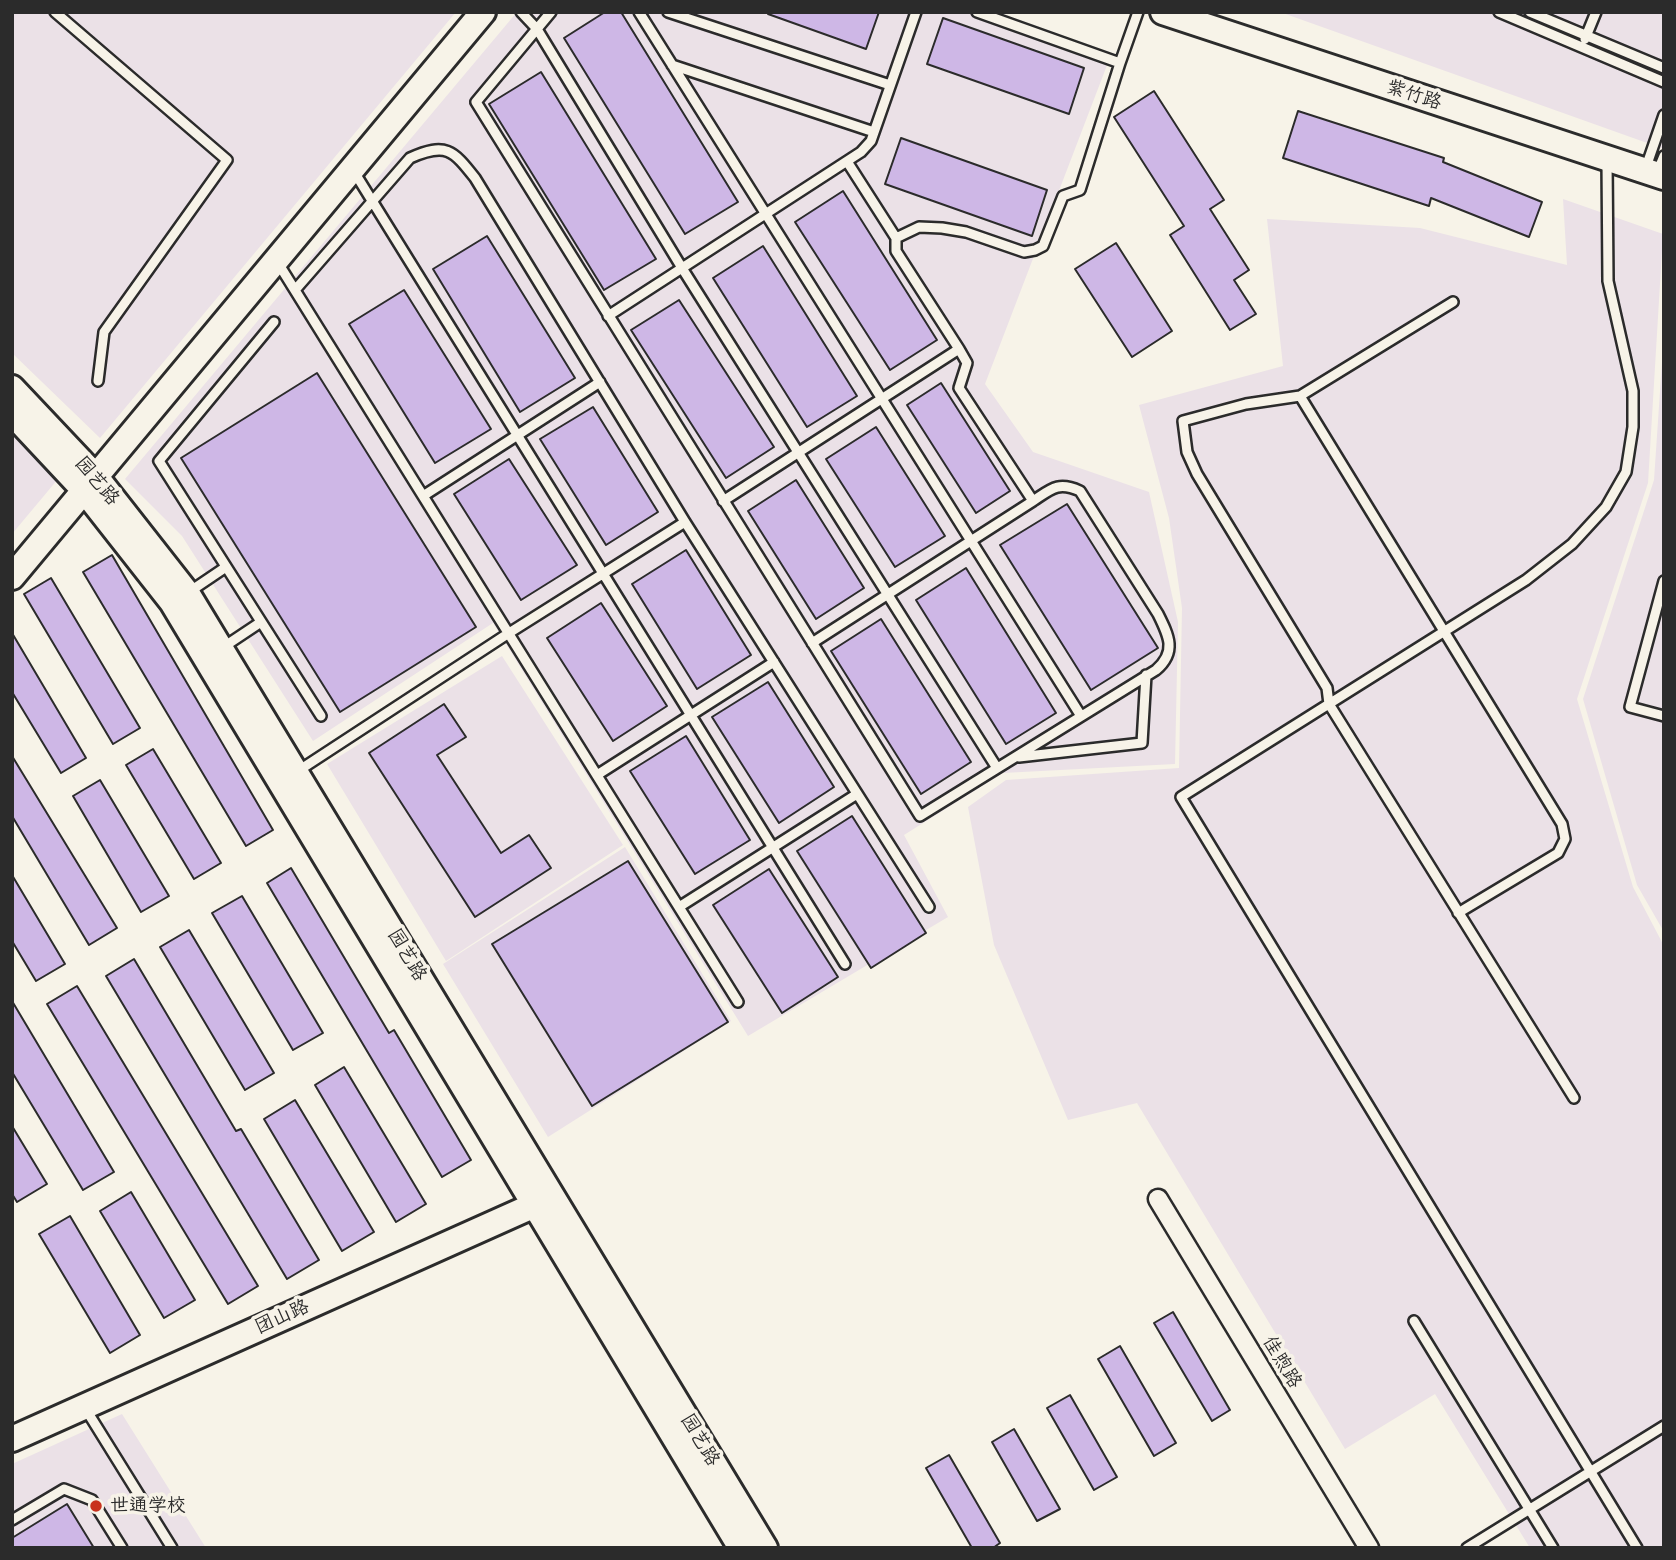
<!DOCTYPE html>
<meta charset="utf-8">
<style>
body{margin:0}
#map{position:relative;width:1676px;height:1560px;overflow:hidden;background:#f7f3e8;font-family:Delius,sans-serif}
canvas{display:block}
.frame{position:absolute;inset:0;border:14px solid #2b2b2b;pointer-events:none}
</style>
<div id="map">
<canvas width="1676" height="1560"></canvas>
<div class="frame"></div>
</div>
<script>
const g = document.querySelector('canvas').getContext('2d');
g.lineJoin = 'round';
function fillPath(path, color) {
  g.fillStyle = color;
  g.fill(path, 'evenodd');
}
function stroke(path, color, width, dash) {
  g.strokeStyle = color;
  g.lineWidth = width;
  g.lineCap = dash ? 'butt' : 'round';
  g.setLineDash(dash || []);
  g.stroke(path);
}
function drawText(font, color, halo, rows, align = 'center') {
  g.font = font + ' Delius,"LXGW WenKai TC",sans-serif';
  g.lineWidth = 7;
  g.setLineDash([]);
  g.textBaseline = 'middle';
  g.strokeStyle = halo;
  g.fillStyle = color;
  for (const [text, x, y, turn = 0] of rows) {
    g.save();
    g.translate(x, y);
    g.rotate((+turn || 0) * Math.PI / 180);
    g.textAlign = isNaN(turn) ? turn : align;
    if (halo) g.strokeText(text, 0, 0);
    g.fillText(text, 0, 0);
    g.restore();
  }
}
const built = new Path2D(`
 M 12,12 L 456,12 L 100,438 L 12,353 Z
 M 517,12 L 976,12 L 1109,60 L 985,384 L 1033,452 L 1149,492 L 1178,622 L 1175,764 L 1003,773 L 904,835 L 948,917 L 748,1036 L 493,623 L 313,741 L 182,536 L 125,479 Z
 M 1280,12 L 1664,12 L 1664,149 Z
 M 1563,199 L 1663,234 L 1648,483 L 1577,699 L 1633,887 L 1664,946 L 1664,1548 L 1530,1548 L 1435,1394 L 1345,1449 L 1137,1103 L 1068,1120 L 994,945 L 968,807 L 1006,780 L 1179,768 L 1182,608 L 1169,518 L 1139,405 L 1283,366 L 1267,219 L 1420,228 L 1567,265 Z
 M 1664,332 L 1664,932 L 1637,885 L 1583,699 L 1654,480 Z
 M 12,433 L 58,479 L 12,534 Z
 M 502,656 L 623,845 L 446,961 L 327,764 Z
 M 625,847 L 731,1021 L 548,1137 L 443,964 Z
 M 122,1414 L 206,1548 L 12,1548 L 12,1464 Z`);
const building = new Path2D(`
 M 605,12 L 621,12 L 738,202 L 685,234 L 564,38 Z
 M 768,12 L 879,12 L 866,49 L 768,14 Z
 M 943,18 L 1084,68 L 1069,114 L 927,64 Z
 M 541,72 L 656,259 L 604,290 L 489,104 Z
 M 1154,91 L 1224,200 L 1210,209 L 1249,270 L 1234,280 L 1256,314 L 1230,330 L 1170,235 L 1184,226 L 1114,117 Z
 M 1298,111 L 1444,158 L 1443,162 L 1542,202 L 1529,237 L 1431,198 L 1429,206 L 1283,158 Z
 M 901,138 L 1047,190 L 1032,236 L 885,184 Z
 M 843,191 L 937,340 L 890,370 L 795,222 Z
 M 487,236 L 575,378 L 520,412 L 433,269 Z
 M 1116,243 L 1172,331 L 1132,357 L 1075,269 Z
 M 763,246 L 857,396 L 807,427 L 713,278 Z
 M 404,290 L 491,429 L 435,463 L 349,324 Z
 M 679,300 L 774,447 L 726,478 L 631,330 Z
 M 317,373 L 476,627 L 340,712 L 181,458 Z
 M 941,383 L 1010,491 L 976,513 L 907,405 Z
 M 593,407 L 658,512 L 606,545 L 540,439 Z
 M 876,427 L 945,536 L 895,567 L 826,459 Z
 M 509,459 L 577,565 L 521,600 L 454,494 Z
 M 796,480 L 864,588 L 816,619 L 748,511 Z
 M 1067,504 L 1158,648 L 1091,690 L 1000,545 Z
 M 686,550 L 751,655 L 697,689 L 632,584 Z
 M 112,555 L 273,830 L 246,846 L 83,572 Z
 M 966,568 L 1056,713 L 1006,744 L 916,600 Z
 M 51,578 L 140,728 L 113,744 L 24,594 Z
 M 601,603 L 667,706 L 613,741 L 547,638 Z
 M 881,619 L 971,762 L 921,794 L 831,651 Z
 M 12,633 L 86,758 L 61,773 L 12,692 Z
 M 768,682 L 834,787 L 779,823 L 712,717 Z
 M 444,704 L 466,737 L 437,755 L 501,853 L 529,835 L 551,868 L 475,917 L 369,753 Z
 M 686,736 L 750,840 L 695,874 L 630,771 Z
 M 153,749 L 221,863 L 194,879 L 126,765 Z
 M 12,756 L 117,928 L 89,945 L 12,816 Z
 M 100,780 L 169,896 L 141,912 L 73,796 Z
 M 852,816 L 926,933 L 871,968 L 797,851 Z
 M 628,861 L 728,1022 L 592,1106 L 492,944 Z
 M 291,868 L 389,1033 L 394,1030 L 471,1160 L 442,1177 L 267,883 Z
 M 769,869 L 838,977 L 782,1013 L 713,905 Z
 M 12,875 L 65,964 L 36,981 L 12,941 Z
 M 242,896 L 323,1033 L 293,1050 L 212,913 Z
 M 189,930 L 274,1073 L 245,1090 L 160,947 Z
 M 134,959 L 236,1131 L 241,1129 L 319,1260 L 287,1279 L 106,976 Z
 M 77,986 L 258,1286 L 228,1304 L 47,1004 Z
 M 12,1001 L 114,1172 L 83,1190 L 12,1072 Z
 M 344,1067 L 426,1204 L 396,1222 L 315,1085 Z
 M 295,1100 L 374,1232 L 342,1251 L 264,1119 Z
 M 12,1126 L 47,1184 L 17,1202 L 12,1194 Z
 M 131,1192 L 195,1300 L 164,1318 L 100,1211 Z
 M 70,1216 L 140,1335 L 110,1353 L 39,1234 Z
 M 1173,1312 L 1230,1410 L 1212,1421 L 1154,1323 Z
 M 1120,1346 L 1176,1443 L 1154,1456 L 1098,1359 Z
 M 1070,1395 L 1117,1477 L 1094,1490 L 1047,1408 Z
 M 1014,1429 L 1060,1509 L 1037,1521 L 992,1442 Z
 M 949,1455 L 1000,1543 L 993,1548 L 972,1548 L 926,1468 Z
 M 67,1504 L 94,1548 L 12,1548 L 12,1538 Z`);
const lane = new Path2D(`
 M 55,12 L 227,160 L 104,332 L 98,381
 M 521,12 L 537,29 L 682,268 L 997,768
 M 551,12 L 476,102 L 920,816 L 1156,670 C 1177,652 1169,636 1158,614 L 1080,491 C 1058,481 1051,489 1033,501
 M 639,12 L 1081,716
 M 668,12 L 890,85
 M 977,12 L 1120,63 L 1138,12
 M 1499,12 L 1664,82
 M 1530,12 L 1664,68
 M 1585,39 L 1596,12
 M 672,65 L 874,132
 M 1607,160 L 1608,281 L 1633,391 L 1633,427 L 1626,472 L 1606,507 L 1572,544 L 1526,580 L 1181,797 L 1637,1548
 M 848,163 L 896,238 L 919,227 L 942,228 L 966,232 L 1024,252 L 1035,250 L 1043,246 L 1063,196 L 1080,190 L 1120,63
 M 353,170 L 845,964
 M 1645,170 L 1664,115
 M 1657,173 L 1664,156
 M 278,263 L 738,1002
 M 295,290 L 410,158 C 446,142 453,150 475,178 L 685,522 L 929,907
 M 608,316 L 861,152 L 871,141 L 916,12
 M 274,322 L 159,461 L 321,716
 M 1300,396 L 1453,302
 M 423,496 L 600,382
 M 723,501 L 959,349 L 896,251 L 896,238
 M 1664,581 L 1630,707 L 1664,716
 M 189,592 L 226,567
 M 812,643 L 1033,501 L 959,388 L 967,363 L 959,349
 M 222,648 L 261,622
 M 1019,757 L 1142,743 L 1146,675
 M 298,771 L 509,633 L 685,522
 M 597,775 L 774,662
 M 679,907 L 857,794
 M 1458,913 L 1558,853 L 1565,839 L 1562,824 L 1300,396 L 1246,404 L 1183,421 L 1187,452 L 1197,474 L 1327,688 L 1329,704 L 1574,1098
 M 1414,1321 L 1553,1548
 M 85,1408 L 172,1548
 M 12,1520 L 64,1489 L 92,1500 L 122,1548
 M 1467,1548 L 1664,1426`);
const street = new Path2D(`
 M 1158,1199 L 1369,1548`);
const secondary = new Path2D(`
 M 1163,12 L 1664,177
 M 12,388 L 96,477 L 187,593 L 765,1548
 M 12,413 L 84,490 L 172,602 L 741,1548
 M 12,577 L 483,12
 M 12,1439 L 548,1199`);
const markers = [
 [96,1506,7,"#c8321e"]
];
const streetNames = [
 ["紫竹路",1414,95,18],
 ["园艺路",97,481,50],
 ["园艺路",407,955,59],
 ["团山路",282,1317,-24],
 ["佳煦路",1282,1362,59],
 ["园艺路",700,1440,59]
];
const poiNames = [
 ["世通学校",110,1506]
];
fillPath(built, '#ebe1e7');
fillPath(building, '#ceb7e6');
stroke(building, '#2b2b2b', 2);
stroke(lane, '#2b2b2b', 14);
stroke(street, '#2b2b2b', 23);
stroke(secondary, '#2b2b2b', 30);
stroke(lane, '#f7f3e8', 9);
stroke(street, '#f7f3e8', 18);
stroke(secondary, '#f7f3e8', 24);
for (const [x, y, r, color] of markers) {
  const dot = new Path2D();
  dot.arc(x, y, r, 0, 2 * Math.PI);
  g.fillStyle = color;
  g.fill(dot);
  stroke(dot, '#f7f3e8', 2.5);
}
drawText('19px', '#2b2b2b', '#f7f3e8', streetNames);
drawText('19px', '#2b2b2b', '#f7f3e8', poiNames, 'left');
</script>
